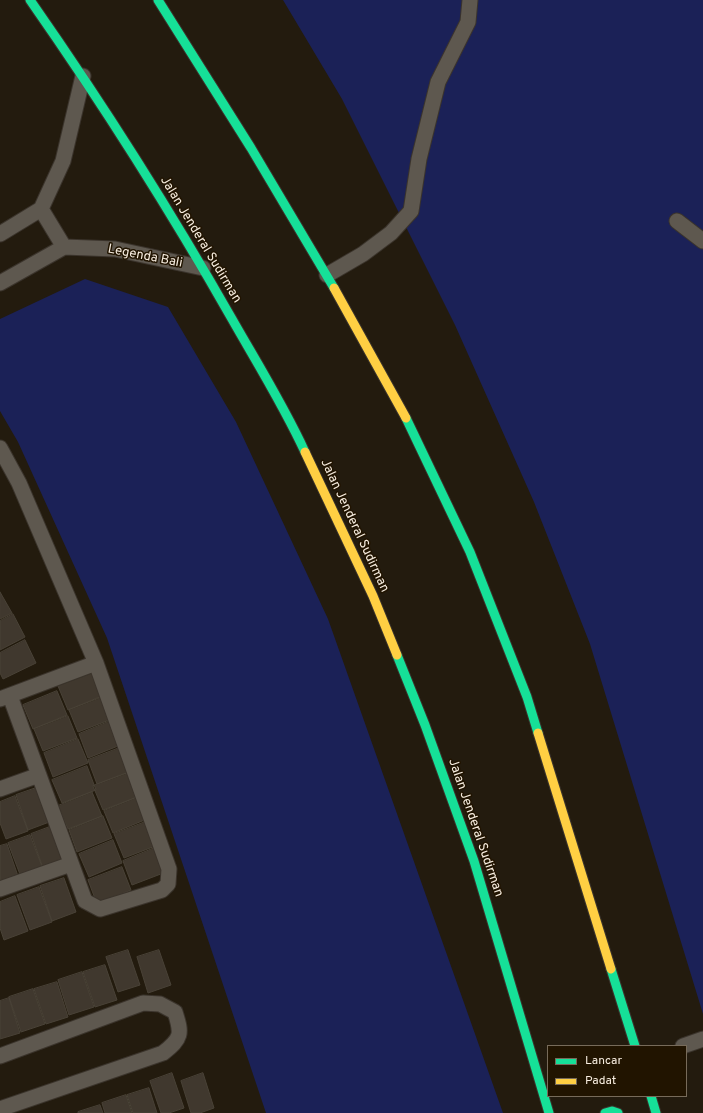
<!DOCTYPE html>
<style>
body{margin:0}
#map{position:relative;width:703px;height:1113px;overflow:hidden;background:#231b0e;font-family:Overpass,sans-serif}
canvas{display:block}
.legend{position:absolute;left:547px;top:1045px;width:140px;height:52px;box-sizing:border-box;background:#211400;border:1px solid #776b5a;margin:0;padding:5px 7px;list-style:none;font-size:12px;color:#f8eee0}
.legend li{display:flex;align-items:center;gap:8px;height:20px}
.legend b{width:20px;border:1px solid #776b5a}
</style>
<div id="map">
<canvas width="703" height="1113"></canvas>
<ul class="legend">
<li><b style="height:5px;background:#16e098"></b>Lancar</li>
<li><b style="height:5px;background:#ffcf43"></b>Padat</li>
</ul>
</div>
<script>
const g = document.querySelector('canvas').getContext('2d');
g.lineJoin = 'round';
function fillPath(path, color) {
  g.fillStyle = color;
  g.fill(path, 'evenodd');
}
function stroke(path, color, width, dash) {
  g.strokeStyle = color;
  g.lineWidth = width;
  g.lineCap = dash ? 'butt' : 'round';
  g.setLineDash(dash || []);
  g.stroke(path);
}
function drawText(font, color, halo, rows, align = 'center') {
  g.font = font + ' Overpass,sans-serif';
  g.lineWidth = 3;
  g.setLineDash([]);
  g.textBaseline = 'middle';
  g.strokeStyle = halo;
  g.fillStyle = color;
  for (const [text, x, y, turn = 0] of rows) {
    g.save();
    g.translate(x, y);
    g.rotate((+turn || 0) * Math.PI / 180);
    g.textAlign = isNaN(turn) ? turn : align;
    if (halo) g.strokeText(text, 0, 0);
    g.fillText(text, 0, 0);
    g.restore();
  }
}
const green = new Path2D(`
 M 283,0 L 703,0 L 703,1014 L 590,644 L 534,502 L 455,325 L 342,99 Z
 M 85,279 L 168,307 L 236,422 L 328,619 L 503,1113 L 266,1113 L 107,638 L 18,442 L 0,411 L 0,319 Z`);
const building = new Path2D(`
 M 0,592 L 12,613 L 0,619 Z
 M 13,614 L 25,637 L 0,650 L 0,621 Z
 M 25,640 L 36,663 L 3,679 L 0,673 L 0,653 Z
 M 93,673 L 102,696 L 68,710 L 58,686 Z
 M 57,691 L 67,715 L 33,729 L 23,705 Z
 M 103,697 L 112,719 L 78,732 L 69,710 Z
 M 68,716 L 77,738 L 43,751 L 34,729 Z
 M 113,720 L 123,744 L 88,758 L 79,734 Z
 M 78,739 L 88,763 L 53,777 L 44,753 Z
 M 122,747 L 131,771 L 97,784 L 88,760 Z
 M 87,766 L 96,790 L 62,803 L 52,780 Z
 M 128,773 L 137,797 L 103,810 L 93,786 Z
 M 39,787 L 52,821 L 28,830 L 16,795 Z
 M 92,792 L 102,816 L 68,829 L 58,806 Z
 M 15,796 L 28,831 L 6,839 L 0,823 L 0,802 Z
 M 138,797 L 147,819 L 113,833 L 104,811 Z
 M 103,816 L 112,838 L 77,852 L 69,830 Z
 M 148,821 L 158,845 L 124,858 L 114,834 Z
 M 55,825 L 68,860 L 43,868 L 31,834 Z
 M 30,835 L 43,869 L 21,877 L 8,843 Z
 M 113,840 L 122,863 L 89,877 L 79,854 Z
 M 7,844 L 19,879 L 0,886 L 0,846 Z
 M 157,847 L 166,872 L 132,885 L 123,861 Z
 M 122,867 L 131,890 L 97,904 L 88,880 Z
 M 64,878 L 76,912 L 52,921 L 40,886 Z
 M 39,887 L 52,922 L 30,930 L 17,895 Z
 M 15,896 L 28,931 L 4,940 L 0,928 L 0,902 Z
 M 128,950 L 140,985 L 118,992 L 106,957 Z
 M 159,950 L 171,985 L 148,993 L 137,957 Z
 M 105,965 L 117,1000 L 95,1007 L 83,972 Z
 M 82,972 L 94,1007 L 69,1015 L 58,980 Z
 M 57,982 L 68,1017 L 46,1024 L 34,989 Z
 M 33,989 L 45,1024 L 21,1032 L 9,997 Z
 M 9,998 L 20,1033 L 0,1039 L 0,1001 Z
 M 172,1073 L 184,1108 L 169,1113 L 161,1113 L 150,1081 Z
 M 203,1073 L 214,1108 L 200,1113 L 191,1113 L 181,1081 Z
 M 149,1088 L 157,1113 L 133,1113 L 127,1095 Z
 M 126,1095 L 132,1113 L 105,1113 L 102,1103 Z
 M 100,1105 L 103,1113 L 78,1113 L 78,1112 Z`);
const street = new Path2D(`
 M 41,209 L 64,247
 M 677,221 L 703,241
 M 0,234 L 41,209 L 63,161 L 83,76
 M 327,275 L 363,254 L 391,233 L 411,211 L 419,159 L 438,82 L 468,22 L 470,0
 M 0,283 L 64,247 L 115,249 L 203,268
 M 0,448 L 19,483 L 96,663 L 169,869 L 168,884 L 162,890 L 100,909 L 85,901 L 10,696
 M 0,699 L 96,663
 M 0,789 L 39,775
 M 0,889 L 71,864
 M 683,1046 L 703,1039
 M 0,1056 L 143,1003 L 160,1004 L 175,1012 C 182,1034 182,1038 163,1053 L 0,1109`);
const fast = new Path2D(`
 M 30,0 C 102,103 170,210 232,319 C 257,363 284,406 305,452
 M 158,0 L 251,148 L 334,288
 M 406,418 L 470,552 L 527,697 L 538,733
 M 397,655 L 425,725 L 474,861 L 549,1113
 M 611,969 L 635,1046
 M 651,1096 L 656,1113
 M 605,1113 L 612,1111 L 618,1113`);
const slow = new Path2D(`
 M 334,288 L 406,418
 M 305,452 L 373,596 L 397,655
 M 538,733 L 611,969`);
const streetNames = [
 ["Jalan Jenderal Sudirman",200,240,59],
 ["Legenda Bali",145,257,11],
 ["Jalan Jenderal Sudirman",354,526,65],
 ["Jalan Jenderal Sudirman",475,828,71]
];
fillPath(green, '#1b2157');
fillPath(building, '#40382e');
stroke(building, '#494237', 1);
stroke(street, '#3b342c', 17);
stroke(fast, '#3b342c', 11);
stroke(slow, '#3b342c', 11);
stroke(street, '#5e584f', 15);
stroke(fast, '#16e098', 9);
stroke(slow, '#ffcf43', 9);
drawText('13px', '#f8eee0', '#211400', streetNames);
</script>
